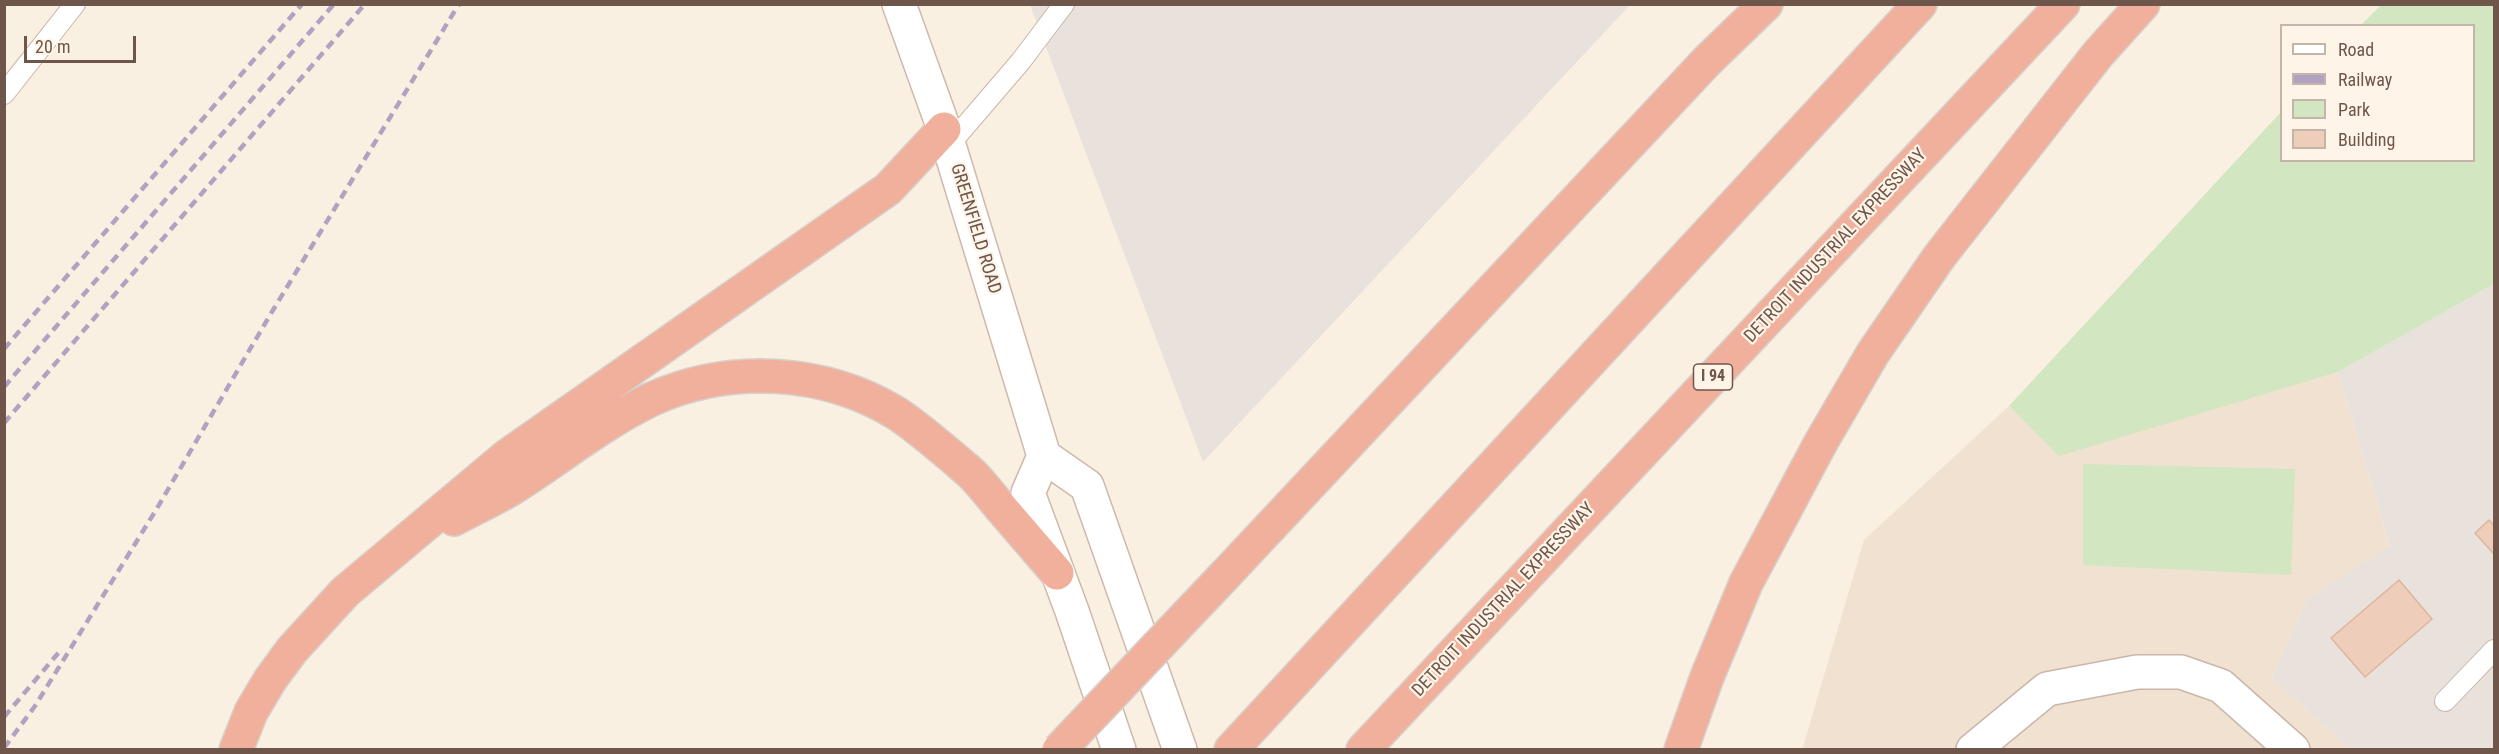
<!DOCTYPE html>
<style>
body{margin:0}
#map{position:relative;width:2499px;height:754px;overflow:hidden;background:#faf0e1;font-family:"Roboto Condensed",sans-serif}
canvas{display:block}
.frame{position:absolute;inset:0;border:6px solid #6f564a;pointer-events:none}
.legend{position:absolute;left:2280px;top:24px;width:195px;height:138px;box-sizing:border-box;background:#fef4e7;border:2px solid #c5b5a8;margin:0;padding:8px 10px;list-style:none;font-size:18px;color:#6f564a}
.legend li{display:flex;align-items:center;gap:12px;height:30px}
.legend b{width:30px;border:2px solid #c5b5a8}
.scale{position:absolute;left:24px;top:36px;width:112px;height:27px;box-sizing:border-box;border:3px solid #6f564a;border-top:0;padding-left:8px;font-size:18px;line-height:21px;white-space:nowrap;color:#6f564a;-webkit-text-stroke:4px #fef4e7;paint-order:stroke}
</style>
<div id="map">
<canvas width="2499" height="754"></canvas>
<div class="frame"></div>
<ul class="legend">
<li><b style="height:8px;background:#fff"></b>Road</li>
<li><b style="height:8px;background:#b2a2c2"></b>Railway</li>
<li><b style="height:16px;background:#d1e6c1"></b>Park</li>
<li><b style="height:16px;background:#eecebb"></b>Building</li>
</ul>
<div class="scale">20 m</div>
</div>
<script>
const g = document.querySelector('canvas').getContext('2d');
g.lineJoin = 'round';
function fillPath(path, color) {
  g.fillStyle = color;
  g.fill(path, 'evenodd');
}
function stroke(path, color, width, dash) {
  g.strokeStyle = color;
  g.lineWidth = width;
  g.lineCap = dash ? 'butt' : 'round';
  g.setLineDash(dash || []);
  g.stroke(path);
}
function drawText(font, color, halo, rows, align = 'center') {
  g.font = font + ' "Roboto Condensed",sans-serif';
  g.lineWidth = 4.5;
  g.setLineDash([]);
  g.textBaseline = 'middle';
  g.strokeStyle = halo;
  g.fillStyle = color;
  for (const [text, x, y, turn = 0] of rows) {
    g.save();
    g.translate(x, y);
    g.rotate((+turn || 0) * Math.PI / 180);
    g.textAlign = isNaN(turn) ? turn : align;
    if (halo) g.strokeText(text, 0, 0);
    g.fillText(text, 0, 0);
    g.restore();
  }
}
const residential = new Path2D(`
 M 2338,372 L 2390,547 L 2307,599 L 2272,678 L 2350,749 L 1802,750 L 1864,540 L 2009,406 L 2059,455 Z`);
const industrial = new Path2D(`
 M 1030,5 L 1630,5 L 1203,462 Z
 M 2494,284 L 2494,749 L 2350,749 L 2272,678 L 2307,599 L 2390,546 L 2338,372 Z`);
const green = new Path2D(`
 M 2381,5 L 2494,5 L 2494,284 L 2338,372 L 2059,456 L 2009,406 L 2281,112 L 2282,160 L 2474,160 L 2474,26 L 2361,25 Z
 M 2083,464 L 2295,469 L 2291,575 L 2083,565 Z`);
const building = new Path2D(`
 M 2489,520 L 2494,526 L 2494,554 L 2475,533 Z
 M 2399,580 L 2432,619 L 2365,677 L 2331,638 Z`);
const service = new Path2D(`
 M 4,94 L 75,4
 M 949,145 L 1021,61 L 1064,4
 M 2445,701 L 2494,650`);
const minor = new Path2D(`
 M 1973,750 L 2047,689 L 2137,672 L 2181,672 L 2221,686 L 2293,750`);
const secondary = new Path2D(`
 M 899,4 L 944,129 L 1044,456 L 1087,486 L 1180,750
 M 1044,456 L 1028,493 L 1072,611 L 1119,750`);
const motorway = new Path2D(`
 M 454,519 C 474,508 495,499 514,487 C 560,458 602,423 652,399 C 729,364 824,369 896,413 C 918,427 951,456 971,473 C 982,484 991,496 1001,508 C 1019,529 1038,551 1057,573
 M 1226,574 L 1707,61 L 1766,4
 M 236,750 L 251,712 L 270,680 L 292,650 L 345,592 L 507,456 L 888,189 L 944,129
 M 1231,750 L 1920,4
 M 1363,750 L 2063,4
 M 1681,750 L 1707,677 L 1746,583 L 1820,444 L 1873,353 L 1939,257 L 2098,54 L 2143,4`);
const rail = new Path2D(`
 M 4,349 L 302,4
 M 4,387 L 334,4
 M 4,423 L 365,4
 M 4,717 L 60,651
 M 4,748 L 35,706 L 156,510 L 270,315 L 459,4`);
const motorwayBridge = new Path2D(`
 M 1059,750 L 1226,574`);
const shields = [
 [1713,377,39]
];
const shieldNames = [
 ["I 94",1713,377]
];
const streetNames = [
 ["GREENFIELD ROAD",975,229,73],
 ["DETROIT INDUSTRIAL EXPRESSWAY",1836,246,-47],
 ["DETROIT INDUSTRIAL EXPRESSWAY",1504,600,-47]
];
fillPath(residential, '#f1e1d1');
fillPath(industrial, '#e9e2dc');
fillPath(green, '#d1e6c1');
fillPath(building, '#eecebb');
stroke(building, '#dfb49d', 1.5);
stroke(service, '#c9b7a9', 22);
stroke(minor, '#c9b7a9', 36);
stroke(secondary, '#cfb9aa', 36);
stroke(motorway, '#d7d0cc', 36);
stroke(service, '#fff', 20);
stroke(minor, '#fff', 33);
stroke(secondary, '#fff', 33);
stroke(motorway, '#f0b09c', 33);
stroke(rail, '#b2a2c2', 4.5, [9, 6]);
stroke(motorwayBridge, '#d7d0cc', 36, []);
stroke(motorwayBridge, '#f0b09c', 33);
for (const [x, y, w] of shields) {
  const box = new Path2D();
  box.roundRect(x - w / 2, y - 13, w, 26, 4.5);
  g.fillStyle = '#fef4e7';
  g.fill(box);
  stroke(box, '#6f564a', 1.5);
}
drawText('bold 16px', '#6f564a', null, shieldNames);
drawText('18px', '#6f564a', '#fef4e7', streetNames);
</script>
